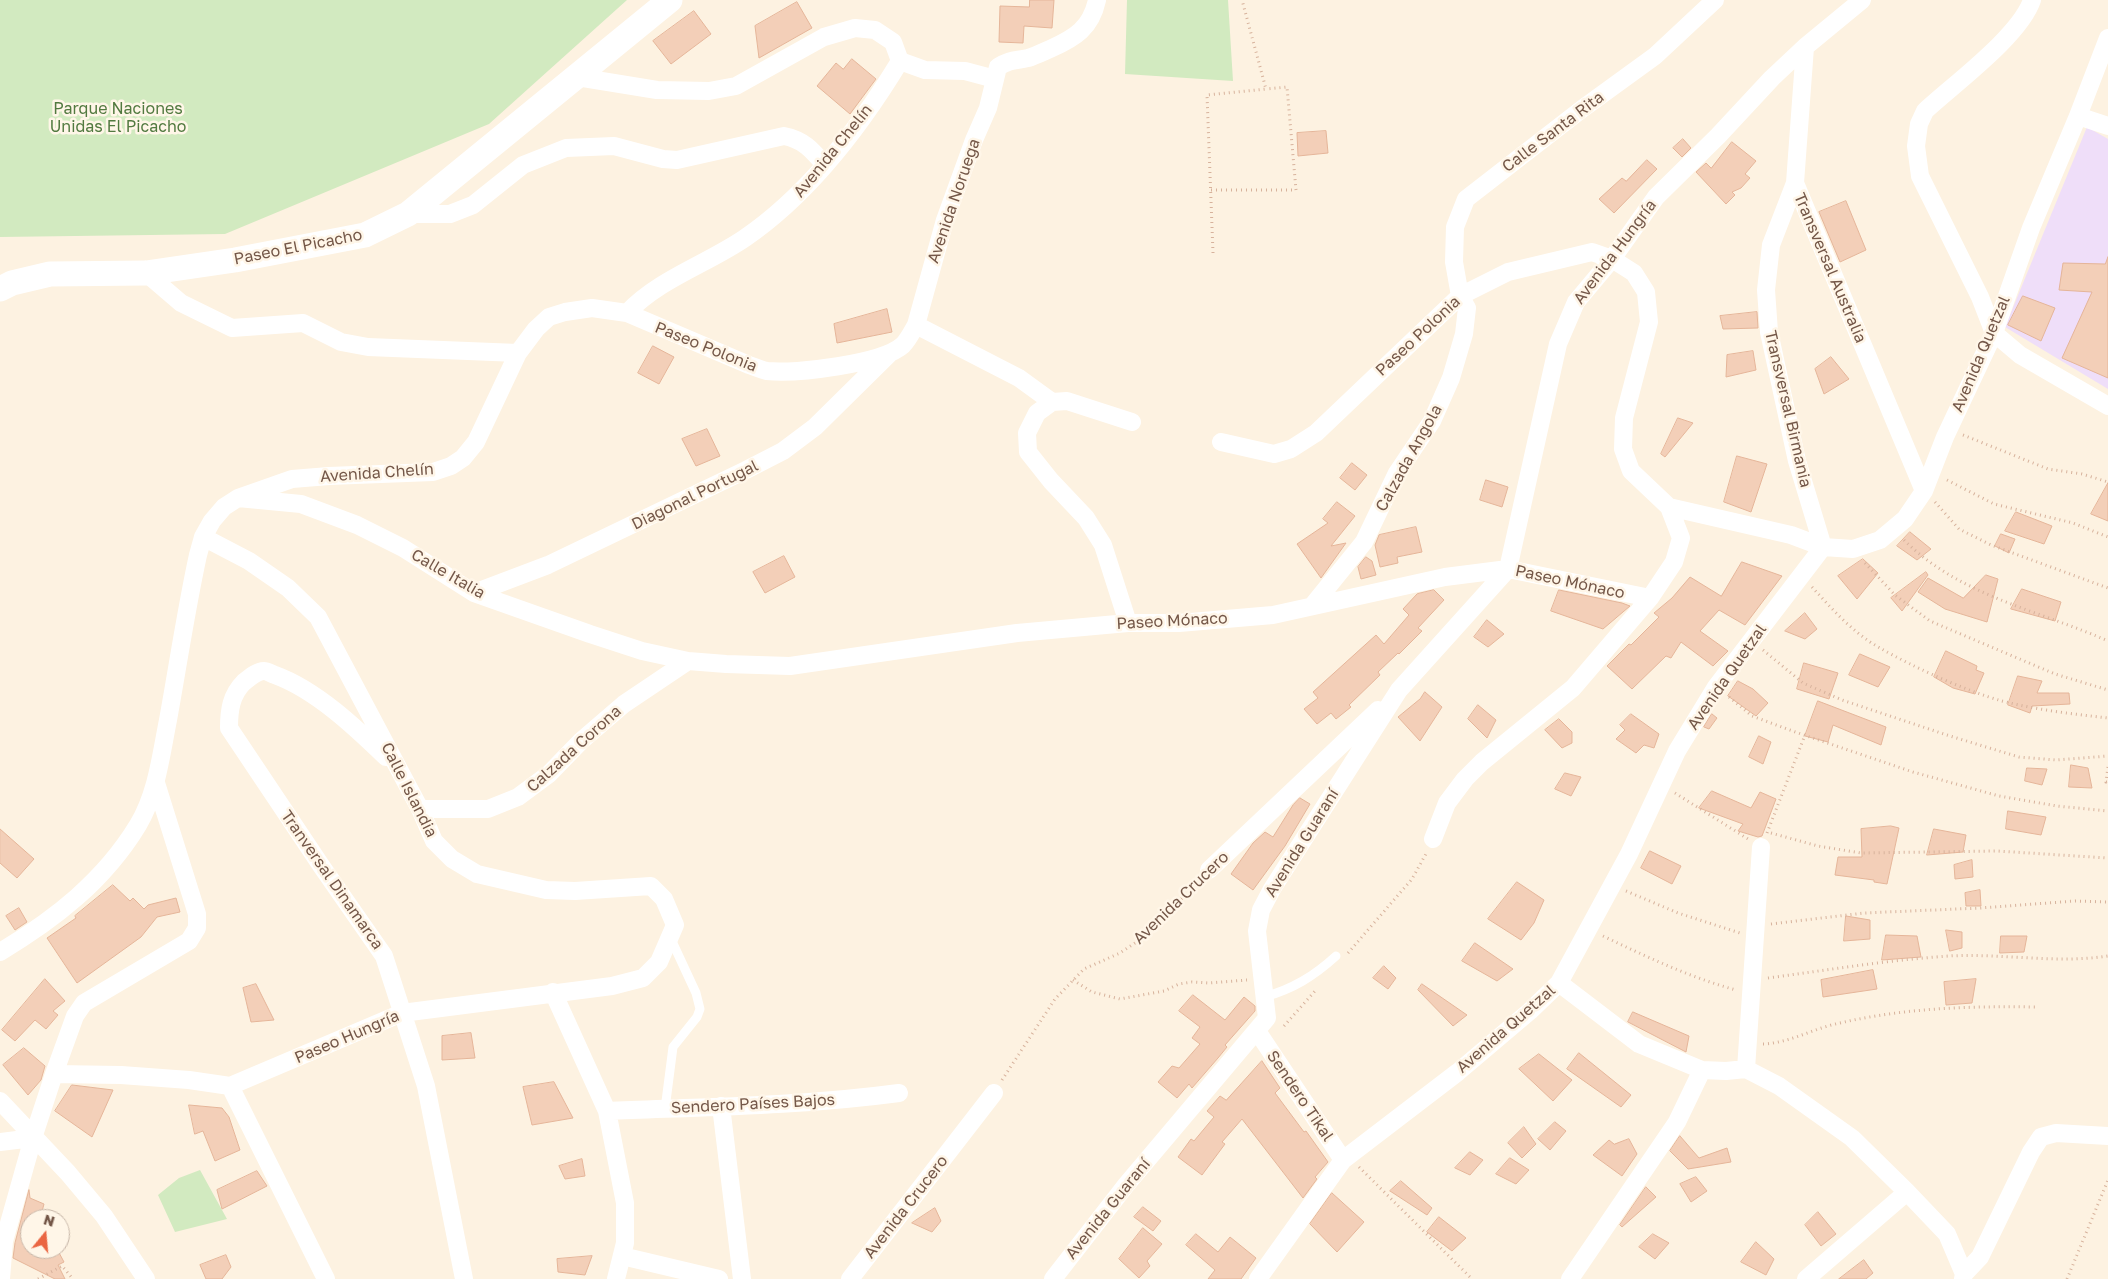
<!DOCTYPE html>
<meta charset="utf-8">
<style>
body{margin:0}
#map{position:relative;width:2108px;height:1279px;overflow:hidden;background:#fdf2e1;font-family:"Golos Text",sans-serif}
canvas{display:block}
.north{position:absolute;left:20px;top:1209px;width:50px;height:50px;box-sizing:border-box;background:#fff6e8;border:1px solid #c7b6a8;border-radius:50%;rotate:17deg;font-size:14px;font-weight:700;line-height:20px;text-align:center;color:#745748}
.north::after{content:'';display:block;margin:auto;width:18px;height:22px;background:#ea6643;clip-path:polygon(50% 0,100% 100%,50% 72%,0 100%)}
</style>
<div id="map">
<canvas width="2108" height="1279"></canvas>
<div class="north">N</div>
</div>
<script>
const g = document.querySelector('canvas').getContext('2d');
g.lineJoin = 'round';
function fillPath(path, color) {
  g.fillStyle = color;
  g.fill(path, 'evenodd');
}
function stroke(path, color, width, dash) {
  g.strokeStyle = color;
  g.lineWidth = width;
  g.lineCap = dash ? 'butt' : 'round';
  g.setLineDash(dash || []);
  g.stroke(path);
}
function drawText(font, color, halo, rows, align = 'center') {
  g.font = font + ' "Golos Text",sans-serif';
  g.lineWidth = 5;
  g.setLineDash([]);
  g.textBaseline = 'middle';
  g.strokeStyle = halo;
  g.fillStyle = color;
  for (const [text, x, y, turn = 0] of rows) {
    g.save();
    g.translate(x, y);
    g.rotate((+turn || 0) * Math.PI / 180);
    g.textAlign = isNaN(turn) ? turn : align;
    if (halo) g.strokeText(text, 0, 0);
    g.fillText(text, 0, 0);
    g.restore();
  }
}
const education = new Path2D(`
 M 2087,127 L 2108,139 L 2108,389 L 2005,327 Z`);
const green = new Path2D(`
 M 0,0 L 627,0 L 489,124 L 225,234 L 0,237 Z
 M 1127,0 L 1228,0 L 1233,81 L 1125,74 Z
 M 200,1170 L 227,1219 L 175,1232 L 158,1195 L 179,1178 Z`);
const building = new Path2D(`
 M 1030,0 L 1054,0 L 1052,28 L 1024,26 L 1023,43 L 999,42 L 1000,6 L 1029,7 Z
 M 797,2 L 812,28 L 759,58 L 755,26 Z
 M 694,11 L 711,34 L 671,64 L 653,41 Z
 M 852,59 L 876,79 L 850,114 L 817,86 L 836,63 L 843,69 Z
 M 1326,131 L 1328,153 L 1298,156 L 1297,133 Z
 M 1683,139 L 1691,148 L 1682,157 L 1673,148 Z
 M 1732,142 L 1756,161 L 1745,174 L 1750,178 L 1741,188 L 1732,192 L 1735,195 L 1726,204 L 1696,172 L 1706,163 L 1711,168 Z
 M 1647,160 L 1657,169 L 1614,213 L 1599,199 L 1622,178 L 1626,181 Z
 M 1846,201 L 1866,250 L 1840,262 L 1819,212 Z
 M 2108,257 L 2108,378 L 2062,358 L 2092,292 L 2059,290 L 2063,263 L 2105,264 Z
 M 2023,296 L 2055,308 L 2041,341 L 2008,325 Z
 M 887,309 L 892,332 L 837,343 L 834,324 Z
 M 1757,312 L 1758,328 L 1723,329 L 1720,316 Z
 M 653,346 L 674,357 L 659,384 L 638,373 Z
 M 1753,351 L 1756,370 L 1726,377 L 1727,355 Z
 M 1831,357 L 1849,379 L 1824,394 L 1815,369 Z
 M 1678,418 L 1693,423 L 1665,457 L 1661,454 Z
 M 707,429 L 720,456 L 696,466 L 682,439 Z
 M 1737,456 L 1767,464 L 1751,512 L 1724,502 Z
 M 1352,463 L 1367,475 L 1355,490 L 1340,478 Z
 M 1486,480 L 1508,487 L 1502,507 L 1480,500 Z
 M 2108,483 L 2108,521 L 2091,514 Z
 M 1337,502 L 1355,516 L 1331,546 L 1346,543 L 1321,578 L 1297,544 L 1328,523 L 1323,519 Z
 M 2016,512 L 2052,526 L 2044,544 L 2005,531 Z
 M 1416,527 L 1422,552 L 1397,557 L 1398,563 L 1380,567 L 1375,545 L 1379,535 Z
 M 1910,532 L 1931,549 L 1917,560 L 1897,546 Z
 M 2001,534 L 2015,539 L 2009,553 L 1995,546 Z
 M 784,556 L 795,577 L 765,593 L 753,572 Z
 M 1366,557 L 1372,561 L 1376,575 L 1361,579 L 1358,567 Z
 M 1863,559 L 1878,573 L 1857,599 L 1838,576 Z
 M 1742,562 L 1782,576 L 1745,625 L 1719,610 L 1700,631 L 1728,651 L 1713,666 L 1681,642 L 1671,658 L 1666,656 L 1632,689 L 1607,666 L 1629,644 L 1631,645 L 1659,617 L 1654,613 L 1672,598 L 1690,577 L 1721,596 Z
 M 1926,572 L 1928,575 L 1902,611 L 1891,598 Z
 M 1986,575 L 1998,579 L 1987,622 L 1945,609 L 1918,592 L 1928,578 L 1963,598 Z
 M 2022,589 L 2061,602 L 2055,621 L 2011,609 Z
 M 1434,590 L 1444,600 L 1418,628 L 1422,631 L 1399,654 L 1398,653 L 1378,672 L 1380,675 L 1349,705 L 1351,707 L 1336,719 L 1331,713 L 1317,724 L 1304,709 L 1318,698 L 1313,692 L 1376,635 L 1384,644 L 1409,615 L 1403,609 L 1417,594 Z
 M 1559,590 L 1622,603 L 1630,606 L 1603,629 L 1551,611 Z
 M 1805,613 L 1817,629 L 1805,639 L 1785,631 Z
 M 1487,620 L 1504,634 L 1488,647 L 1474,637 Z
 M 1946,651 L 1977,666 L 1976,670 L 1984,673 L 1975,694 L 1953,688 L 1934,677 Z
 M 1860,654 L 1890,667 L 1878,687 L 1849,675 Z
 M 1804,663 L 1838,673 L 1829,699 L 1797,689 Z
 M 2018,676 L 2042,681 L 2037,693 L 2069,693 L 2070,704 L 2032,706 L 2030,713 L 2008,705 Z
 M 1738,681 L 1753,689 L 1768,703 L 1756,716 L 1728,696 Z
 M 1425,692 L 1442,707 L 1420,741 L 1398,717 L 1420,699 Z
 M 1818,701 L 1886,727 L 1881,745 L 1833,725 L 1828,742 L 1805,736 Z
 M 1478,705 L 1496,720 L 1487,738 L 1468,719 Z
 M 1631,714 L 1659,734 L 1654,748 L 1644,745 L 1636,753 L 1616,739 L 1625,730 L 1620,725 Z
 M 1712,714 L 1717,718 L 1709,729 L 1704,727 Z
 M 1559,719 L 1572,732 L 1572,743 L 1562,748 L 1545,730 Z
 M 1759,736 L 1771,742 L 1763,764 L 1749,757 Z
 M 2071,765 L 2088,768 L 2092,788 L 2069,787 Z
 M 2027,768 L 2047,769 L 2042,785 L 2025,781 Z
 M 1565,773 L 1581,777 L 1571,796 L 1555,789 Z
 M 1712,791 L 1751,808 L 1760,792 L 1776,799 L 1762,836 L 1758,837 L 1738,831 L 1743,824 L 1699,808 Z
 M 1300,798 L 1310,804 L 1285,846 L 1253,890 L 1231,874 L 1253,843 L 1265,832 L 1273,837 L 1293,805 Z
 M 2008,811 L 2046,817 L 2041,835 L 2006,829 Z
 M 1891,826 L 1899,828 L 1887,884 L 1874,882 L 1874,880 L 1835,875 L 1838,857 L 1862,857 L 1861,829 Z
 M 0,829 L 34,859 L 17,878 L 0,863 Z
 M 1934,829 L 1966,835 L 1963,852 L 1927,855 Z
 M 1650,851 L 1681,866 L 1672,884 L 1641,868 Z
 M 1972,860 L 1973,877 L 1955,879 L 1954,865 Z
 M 1517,882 L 1544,900 L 1534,923 L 1521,940 L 1488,919 Z
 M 113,885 L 130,901 L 133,898 L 144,909 L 148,905 L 176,898 L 180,912 L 157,917 L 141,937 L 77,983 L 47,938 L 76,918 L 75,916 Z
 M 1980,890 L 1981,906 L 1966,906 L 1965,893 Z
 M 19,908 L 27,922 L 15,930 L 6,916 Z
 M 1846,916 L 1870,920 L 1870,939 L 1844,941 Z
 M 1946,930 L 1962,932 L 1962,948 L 1950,951 Z
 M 1886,935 L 1917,936 L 1921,957 L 1882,960 Z
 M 2001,936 L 2027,936 L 2024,952 L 2000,953 Z
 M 1475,943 L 1513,969 L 1497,981 L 1462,961 Z
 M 1384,966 L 1396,978 L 1388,989 L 1373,978 Z
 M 1873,970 L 1877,989 L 1823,997 L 1821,980 Z
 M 45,979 L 65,1001 L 53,1011 L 58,1015 L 46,1029 L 35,1020 L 15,1041 L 2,1030 Z
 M 1976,979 L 1972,1003 L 1946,1005 L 1944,982 Z
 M 256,984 L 274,1020 L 251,1022 L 243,988 Z
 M 1422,984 L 1467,1015 L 1453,1026 L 1418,990 Z
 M 1193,995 L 1225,1020 L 1244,997 L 1255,1006 L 1255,1011 L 1225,1045 L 1227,1047 L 1218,1058 L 1192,1088 L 1189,1084 L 1177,1098 L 1158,1082 L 1172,1066 L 1179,1068 L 1200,1044 L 1192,1038 L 1200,1027 L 1179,1011 Z
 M 1633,1012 L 1689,1036 L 1686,1052 L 1628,1022 Z
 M 471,1033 L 475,1058 L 442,1060 L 442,1036 Z
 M 24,1048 L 45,1066 L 41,1080 L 28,1095 L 3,1065 Z
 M 1579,1053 L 1631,1095 L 1621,1107 L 1567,1069 Z
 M 1539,1054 L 1572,1080 L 1553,1101 L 1519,1069 Z
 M 1262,1061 L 1280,1088 L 1275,1093 L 1304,1132 L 1306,1131 L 1328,1162 L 1315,1177 L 1317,1179 L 1303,1198 L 1242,1119 L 1222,1142 L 1225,1144 L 1202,1175 L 1178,1157 L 1191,1139 L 1194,1141 L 1214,1117 L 1207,1111 L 1220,1096 L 1226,1100 Z
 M 554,1082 L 573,1118 L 532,1125 L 523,1087 Z
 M 72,1085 L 113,1090 L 92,1137 L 55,1111 Z
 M 189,1105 L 222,1108 L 229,1117 L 240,1150 L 215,1161 L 203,1131 L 195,1134 Z
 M 1555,1122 L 1566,1131 L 1550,1150 L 1538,1139 Z
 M 1524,1127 L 1536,1144 L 1522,1158 L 1508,1143 Z
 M 1680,1136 L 1699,1158 L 1727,1148 L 1731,1162 L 1688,1169 L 1670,1151 Z
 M 1629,1139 L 1637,1154 L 1622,1176 L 1593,1155 L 1609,1140 L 1614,1144 Z
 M 1470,1152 L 1483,1160 L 1470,1175 L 1455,1168 Z
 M 1510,1158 L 1529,1170 L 1516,1184 L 1496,1174 Z
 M 582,1159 L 585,1176 L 565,1179 L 559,1166 Z
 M 257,1171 L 267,1186 L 222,1209 L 217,1190 Z
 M 1696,1177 L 1707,1191 L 1691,1202 L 1680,1184 Z
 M 1401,1181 L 1432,1208 L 1427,1215 L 1390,1191 Z
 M 1646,1187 L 1656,1197 L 1622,1227 L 1620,1225 Z
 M 29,1190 L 30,1198 L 44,1204 L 40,1219 L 30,1219 L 30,1249 L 57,1249 L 64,1262 L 58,1265 L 65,1279 L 55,1279 L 13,1258 L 15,1243 Z
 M 1332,1193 L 1364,1222 L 1337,1252 L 1310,1224 Z
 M 1143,1207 L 1161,1221 L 1153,1231 L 1134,1217 Z
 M 935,1208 L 941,1221 L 932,1232 L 912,1223 Z
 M 1818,1212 L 1836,1234 L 1821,1246 L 1805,1225 Z
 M 1439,1217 L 1466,1238 L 1452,1251 L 1427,1232 Z
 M 1143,1228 L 1162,1244 L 1147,1261 L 1150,1266 L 1139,1278 L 1119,1259 Z
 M 1196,1234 L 1218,1252 L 1230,1237 L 1256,1258 L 1241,1279 L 1208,1279 L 1215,1270 L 1186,1245 Z
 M 1653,1234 L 1669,1243 L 1655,1259 L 1639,1247 Z
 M 1756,1242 L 1774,1259 L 1766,1275 L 1741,1262 Z
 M 226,1255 L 231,1267 L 222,1279 L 206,1279 L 200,1265 Z
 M 592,1256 L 585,1275 L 558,1272 L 557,1259 Z
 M 1864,1260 L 1873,1273 L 1866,1279 L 1839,1279 Z`);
const path = new Path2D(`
 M 1211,190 L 1296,190 L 1287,87 L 1266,89
 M 1213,253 L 1207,95 L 1266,89 L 1242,0
 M 1963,435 L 2048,469 L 2082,474 L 2108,482
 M 1947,480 L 1994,504 L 2073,523 L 2108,537
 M 1935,502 L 1959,529 L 1991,545 L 2108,588
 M 1904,540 C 1960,596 2038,610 2108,641
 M 1865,563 L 1895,595 L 1930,621 L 2055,674 L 2108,690
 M 1812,587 C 1832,609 1853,633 1880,648 C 1913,667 1966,691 2002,701 C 2037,710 2073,714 2108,718
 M 1763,650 L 1803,683 L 1842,700 L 1950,736 L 2019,757 L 2056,760 L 2108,756
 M 1729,697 L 1752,716 L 1798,733 L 1913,772 L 1999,796 L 2057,806 L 2108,811
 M 2108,767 L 2106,782 L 2108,782
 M 1675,793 L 1748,839
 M 1767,833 L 1805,735
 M 1771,833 L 1818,846 L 1861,853 L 1997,851 L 2108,858
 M 1626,891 L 1678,913 L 1740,933
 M 1771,924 L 1864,913 L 1980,908 L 2075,901 L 2108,902
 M 1603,936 C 1647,957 1689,977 1736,990
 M 1348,953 L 1412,879 L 1427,852
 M 1768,978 C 1828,970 1888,960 1949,956 C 2002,953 2056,964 2108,956
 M 1073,980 L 1092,992 L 1120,999 L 1164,991 L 1179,984 L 1192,982 L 1209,983 L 1247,980
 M 1284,1026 L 1316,990
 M 1763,1044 C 1790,1043 1814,1028 1840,1023 C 1905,1008 1968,1006 2035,1007
 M 1002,1080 L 1055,999 L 1084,969 L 1120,953 L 1144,937 L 1198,882
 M 1359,1167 L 1472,1279
 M 38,1279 L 62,1266 L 73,1279
 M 2067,1279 L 2108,1180`);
const lane = new Path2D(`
 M 1264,997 C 1293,989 1314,976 1336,956
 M 665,1109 L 673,1047 L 697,1017 L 700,1009 L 696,993 L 670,937`);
const street = new Path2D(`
 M 1862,0 L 1805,47 L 1795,183 L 1924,491
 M 2032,0 C 2020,36 1954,84 1925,111 L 1919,124 L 1916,146 L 1920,176 L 1980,297 L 1994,333 L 2020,355 L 2108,406
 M 900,61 L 925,70 L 965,71 L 995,79
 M 577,77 L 657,90 L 709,91 L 736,86 L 824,37 L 855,28 L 875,30 L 893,42 L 900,61
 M 2078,116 L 2108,126
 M 1795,183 L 1771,245 L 1766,290 L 1769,332 L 1797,461 L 1823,547
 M 408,214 L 450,214 L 473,205 L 523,165 L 566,148 L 614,146 L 663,159 L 677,160 L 784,136 C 804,140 812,150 825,165
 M 146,273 L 181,303 L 232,328 L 303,323 L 341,342 L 368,347 L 518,353
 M 627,313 L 749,365 C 755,367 761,370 767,371 C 796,374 882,364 903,345 C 908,340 912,332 916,325 L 1019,378 L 1052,402
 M 916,325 L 945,220 L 974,140 L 988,108 L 998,67 C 1011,59 1015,61 1028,58 C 1035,56 1043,52 1050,49 C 1075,38 1091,28 1097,0
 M 1221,442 L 1274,454 L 1291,449 L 1316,433 L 1460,296 L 1508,272 L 1592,252 L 1612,259 L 1634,273 L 1646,292 L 1649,322 L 1624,418 L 1623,449 L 1631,471 L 1669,507 L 1791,535 L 1823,547 L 1853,549 L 1880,540 L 1905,519 L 1924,491 L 1945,437 L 1994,333 L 2031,228 L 2078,116 L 2108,38
 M 238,498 L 301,504 L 357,525 L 403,548 L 474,593 L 590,634 L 642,651 L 688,661 L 726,664 L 790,666 L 1017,633 L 1128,623 L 1179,623 L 1273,615 L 1445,577 L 1508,569 L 1650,598
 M 474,593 L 548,565 L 746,470 L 783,451 L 815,427 L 889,354
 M 1313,605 L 1364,542 L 1397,473 L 1432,421 L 1451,378 L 1464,334 L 1467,308 L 1460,296 L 1454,262 L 1455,227 L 1466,199 L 1582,109 L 1655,56 L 1715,0
 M 1128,623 L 1103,545 L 1086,518 L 1051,481 L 1028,452 L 1027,433 L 1037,413 L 1052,402 L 1067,401 L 1132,422
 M 386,757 C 355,727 316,690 275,675 C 272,674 267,671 264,671 C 257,671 249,678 244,682 C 231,695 229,710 229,728 L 322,867 L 384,956 L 426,1086 L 464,1279
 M 420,809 L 488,809 L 518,797 L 549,774 L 581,741 L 624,704 L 688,661
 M 1433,839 L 1447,803 L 1465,779 L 1482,762 L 1573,688 L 1650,598 L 1674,562 L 1681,538 L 1669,507
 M 1209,870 L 1378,710
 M 0,952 C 55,919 104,881 138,825 C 157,793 161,755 168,720 C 178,665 186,610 198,555 L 203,537 L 212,521 L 224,507 L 238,498 L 292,479 L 329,476 L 433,472 L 451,466 L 463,458 L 476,442 L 518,353 L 536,329 L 549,317 L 565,312 L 592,308 L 627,313 C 659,279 707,264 745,238 C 809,194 860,127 900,61
 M 1559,983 L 1639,1044 L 1702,1070 L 1726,1071 L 1746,1069 L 1779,1086 L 1852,1138 L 1907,1192 L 1947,1234 L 1964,1274
 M 553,992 L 607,1111 L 625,1203 L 625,1243 L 616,1279
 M 1257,1031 L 1343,1160
 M 1746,1069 L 1761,847
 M 54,1074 L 121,1075 L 189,1080 L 230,1086 L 402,1013 L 612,986 L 643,978 L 659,962 L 675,925 L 664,899 L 651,886 L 575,891 L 546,890 L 477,874 L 452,859 L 434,841 L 420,809 L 318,617 L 288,588 L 249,561 L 203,537
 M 230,1086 L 326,1279
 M 0,1101 L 68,1173 L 104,1216 L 146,1279
 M 721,1106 L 742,1279
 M 607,1111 C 704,1107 802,1106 899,1093
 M 0,1142 L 33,1138
 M 622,1256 L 719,1279
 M 1,1279 L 4,1241 L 33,1138 L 54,1074 L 75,1016 L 84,1003 L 189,941 L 197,928 L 197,914 L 156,783
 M 850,1279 L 994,1093
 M 1053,1279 L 1126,1185 L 1267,1018 L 1257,931 L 1261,910 L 1272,889 L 1399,690 L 1508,569 L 1558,344 L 1576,302 L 1612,259 L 1656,197 L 1718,136 L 1772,78 L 1805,47
 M 1258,1279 L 1343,1160 L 1458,1072 L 1530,1011 L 1559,983 L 1629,854 L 1677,751 L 1716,687 L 1823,547
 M 1570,1279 L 1677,1122 L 1702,1070
 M 1806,1279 L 1907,1192
 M 1963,1279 L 1964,1274 L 1980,1257 L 2031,1152 L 2041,1137 L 2056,1133 L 2108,1136`);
const secondary = new Path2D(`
 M 0,289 L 12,283 L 50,274 L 146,273 L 235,260 L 365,235 L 408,214 L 670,0`);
const parkNames = [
 ["Parque Naciones",118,109],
 ["Unidas El Picacho",118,127]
];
const streetNames = [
 ["Calle Santa Rita",1553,132,-37],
 ["Avenida Chelín",833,151,-51],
 ["Avenida Noruega",954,201,-71],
 ["Paseo El Picacho",298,247,-11],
 ["Avenida Hungría",1615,252,-53],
 ["Transversal Australia",1830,268,67],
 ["Paseo Polonia",1418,336,-43],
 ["Paseo Polonia",706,347,22],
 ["Avenida Quetzal",1981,354,-67],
 ["Transversal Birmania",1788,409,77],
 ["Calzada Angola",1409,458,-61],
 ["Avenida Chelín",377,473,-4],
 ["Diagonal Portugal",695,495,-26],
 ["Calle Italia",448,574,30],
 ["Paseo Mónaco",1570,582,12],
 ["Paseo Mónaco",1172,621,-3],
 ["Avenida Quetzal",1727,677,-55],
 ["Calzada Corona",574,749,-42],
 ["Calle Islandia",409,790,63],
 ["Avenida Guaraní",1302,843,-58],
 ["Tranversal Dinamarca",332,880,55],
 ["Avenida Crucero",1181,898,-44],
 ["Avenida Quetzal",1506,1029,-41],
 ["Paseo Hungría",347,1037,-23],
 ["Sendero Tikal",1300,1096,56],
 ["Sendero Países Bajos",753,1104,-3],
 ["Avenida Crucero",906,1207,-52],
 ["Avenida Guaraní",1108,1209,-51]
];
fillPath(education, '#efdef9');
fillPath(green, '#d2eac0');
fillPath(building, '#f3cfb8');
stroke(building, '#e5b599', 1);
stroke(path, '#d7b29c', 3, [1, 4]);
stroke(lane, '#fff', 9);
stroke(street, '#fff', 18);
stroke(secondary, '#fff', 25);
drawText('16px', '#527a40', '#fff6e8', parkNames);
drawText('16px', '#745748', '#fff6e8', streetNames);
</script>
